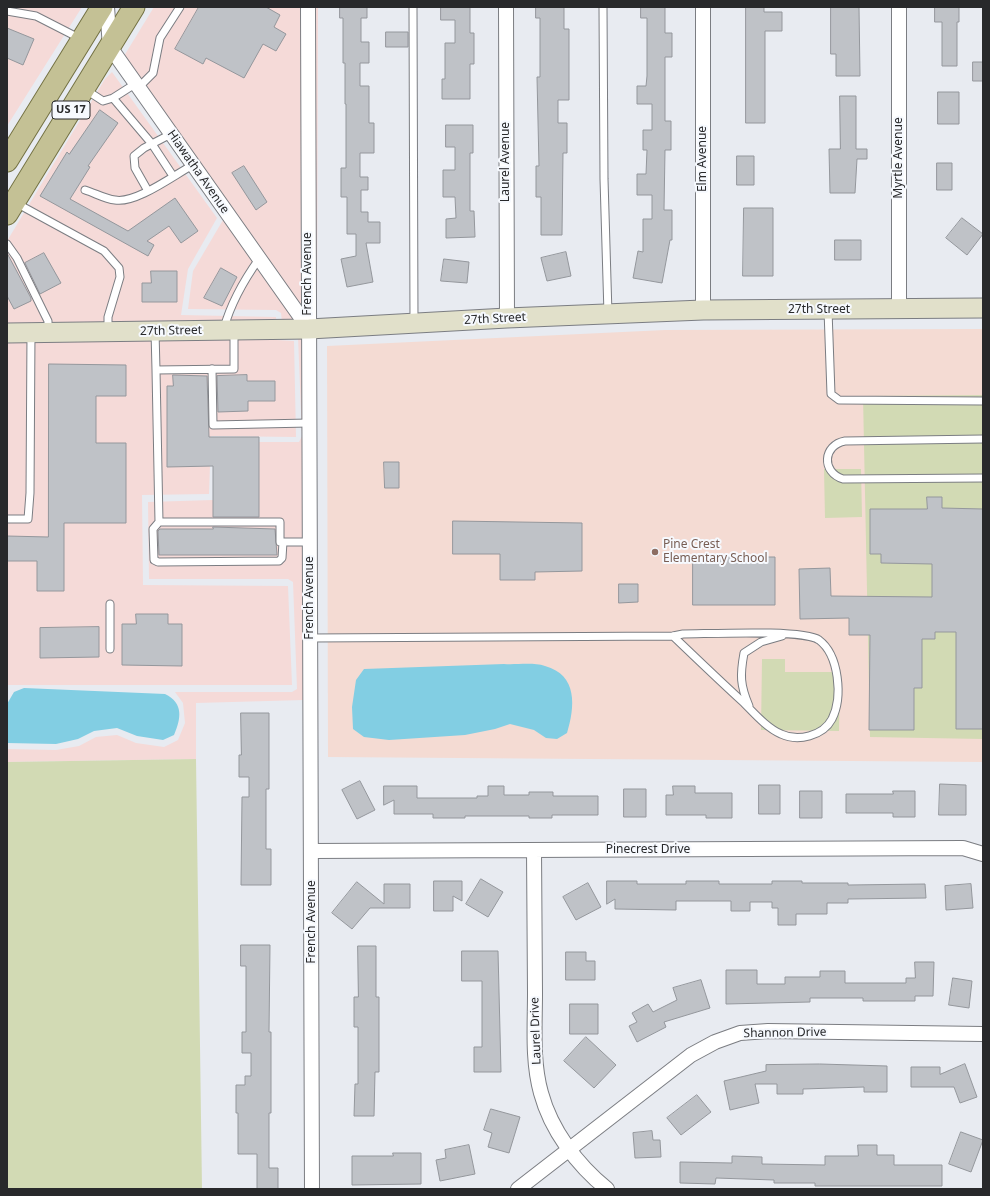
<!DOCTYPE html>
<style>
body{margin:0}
#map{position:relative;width:990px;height:1196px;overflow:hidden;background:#e8ebf1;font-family:"Noto Sans",sans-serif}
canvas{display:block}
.frame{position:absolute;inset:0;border:8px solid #28292b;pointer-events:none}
</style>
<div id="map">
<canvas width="990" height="1196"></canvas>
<div class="frame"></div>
</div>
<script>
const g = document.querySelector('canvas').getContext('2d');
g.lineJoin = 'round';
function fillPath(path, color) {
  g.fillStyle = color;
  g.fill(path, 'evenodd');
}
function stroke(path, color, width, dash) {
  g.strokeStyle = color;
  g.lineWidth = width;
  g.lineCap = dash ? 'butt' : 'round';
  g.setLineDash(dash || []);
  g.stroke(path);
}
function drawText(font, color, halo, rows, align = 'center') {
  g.font = font + ' "Noto Sans",sans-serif';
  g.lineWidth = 4;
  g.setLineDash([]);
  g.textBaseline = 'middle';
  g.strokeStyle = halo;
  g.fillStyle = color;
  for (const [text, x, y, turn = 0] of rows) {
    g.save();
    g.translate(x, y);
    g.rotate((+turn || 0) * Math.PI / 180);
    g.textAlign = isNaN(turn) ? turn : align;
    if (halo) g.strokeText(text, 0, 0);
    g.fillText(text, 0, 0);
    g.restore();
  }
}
const commercial = new Path2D(`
 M 7,7 L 82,7 L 7,126 Z
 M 154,7 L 301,7 L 302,308 L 124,56 Z
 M 315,7 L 318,7 L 317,312 L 317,321 L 315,321 Z
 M 112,72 L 217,218 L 188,269 L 181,315 L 276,317 L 277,340 L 294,341 L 296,437 L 211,436 L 209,494 L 142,495 L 143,585 L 288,586 L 292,685 L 7,685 L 7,241 L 105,79 Z
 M 223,220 L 295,322 L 282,322 L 281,313 L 276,310 L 188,309 L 193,271 Z
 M 298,337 L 302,337 L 304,700 L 196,703 L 196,759 L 7,762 L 7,749 L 56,750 L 79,746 L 96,737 L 117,735 L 136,743 L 164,747 L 178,740 L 185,723 L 183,703 L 175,692 L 292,692 L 297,689 L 293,582 L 288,579 L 149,579 L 148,502 L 213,500 L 216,442 L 299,442 L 302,436 Z`);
const education = new Path2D(`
 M 983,329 L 983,762 L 328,757 L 327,346 L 665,330 Z`);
const green = new Path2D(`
 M 983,395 L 983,739 L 870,737 L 863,396 Z
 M 824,469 L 861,469 L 862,517 L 825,518 Z
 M 762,659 L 785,659 L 785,672 L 840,672 L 839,731 L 761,730 Z
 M 196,759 L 202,1189 L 7,1189 L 7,762 Z`);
const water = new Path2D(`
 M 504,664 C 516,665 533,662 545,666 C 578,675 575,707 567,733 L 557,739 L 546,738 L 534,730 L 510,724 L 495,729 L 465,735 L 389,740 L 364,737 L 353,729 L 352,707 L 356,680 L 364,669 Z
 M 24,688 L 165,694 C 184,703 181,719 174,735 L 163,740 L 137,736 L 117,728 L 94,731 L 78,739 L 56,744 L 7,743 L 7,704 L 14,692 Z`);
const building = new Path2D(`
 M 199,7 L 266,7 L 280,15 L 274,27 L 286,34 L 276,51 L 263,44 L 244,78 L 206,58 L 203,64 L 175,49 Z
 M 340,7 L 367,7 L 367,18 L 361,18 L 361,42 L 369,42 L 369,63 L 360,63 L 360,86 L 369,86 L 369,123 L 374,123 L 374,153 L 360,153 L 360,177 L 368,177 L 368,190 L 361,190 L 361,212 L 368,212 L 368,222 L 380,222 L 380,243 L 366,243 L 373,282 L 347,287 L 341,259 L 356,256 L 356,234 L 347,234 L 347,197 L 341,197 L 341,168 L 346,168 L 346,104 L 345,104 L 345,63 L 343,63 L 343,18 L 340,18 Z
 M 441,7 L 470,7 L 470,33 L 474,33 L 474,64 L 470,64 L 470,99 L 442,99 L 442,79 L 445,79 L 445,43 L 455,43 L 455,20 L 441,20 Z
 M 536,7 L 564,7 L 564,29 L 569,29 L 569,100 L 558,100 L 558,123 L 567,123 L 567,153 L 563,153 L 562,235 L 541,235 L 541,197 L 536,197 L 536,166 L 539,166 L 537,77 L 540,77 L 540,18 L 536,18 Z
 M 641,7 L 665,7 L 665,33 L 672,33 L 672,57 L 665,57 L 665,121 L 671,121 L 671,150 L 665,150 L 664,210 L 672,210 L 672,240 L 670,240 L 662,283 L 633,278 L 638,251 L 643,252 L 643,219 L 652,219 L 652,195 L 637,195 L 637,174 L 646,174 L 647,150 L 643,150 L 643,130 L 652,130 L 652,104 L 637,104 L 637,86 L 646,86 L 647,76 L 647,18 L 641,18 Z
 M 746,7 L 764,7 L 764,12 L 782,12 L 782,31 L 765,31 L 765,123 L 746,123 Z
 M 831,7 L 859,7 L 860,76 L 836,76 L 836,54 L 831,54 Z
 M 935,7 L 959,7 L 959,22 L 957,22 L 957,66 L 942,66 L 942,22 L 935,22 Z
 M 7,28 L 34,39 L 23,65 L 7,58 Z
 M 386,32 L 408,32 L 408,47 L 386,47 Z
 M 973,62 L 983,62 L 983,81 L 973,81 Z
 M 938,92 L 959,92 L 959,124 L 938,124 Z
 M 840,96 L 856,96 L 856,149 L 867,149 L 867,159 L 857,159 L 855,193 L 830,193 L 829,149 L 840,149 Z
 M 100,110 L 118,123 L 88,166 L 90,167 L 70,199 L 128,231 L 175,198 L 198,231 L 181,243 L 169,226 L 147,241 L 154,245 L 148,256 L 40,196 L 67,152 L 69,154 Z
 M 446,125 L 473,125 L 473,153 L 470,153 L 470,211 L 474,211 L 475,237 L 446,238 L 446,219 L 456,218 L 455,197 L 443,197 L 443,170 L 455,170 L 455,147 L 446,147 Z
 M 737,156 L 754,156 L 754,185 L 737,185 Z
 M 937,163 L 952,163 L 952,190 L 937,190 Z
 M 244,166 L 267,202 L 256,210 L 232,173 Z
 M 744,208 L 773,208 L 773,276 L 743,276 Z
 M 962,218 L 983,234 L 967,255 L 946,238 Z
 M 835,240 L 861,240 L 861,260 L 835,260 Z
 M 566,252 L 571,276 L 547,281 L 541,258 Z
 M 7,253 L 31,298 L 31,301 L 14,309 L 7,296 Z
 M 44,253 L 61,283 L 40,294 L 25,263 Z
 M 444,259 L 469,262 L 467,283 L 441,281 Z
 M 221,268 L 237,277 L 222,306 L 204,298 Z
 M 151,271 L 177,271 L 177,302 L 142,302 L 142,283 L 151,283 Z
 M 49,364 L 126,365 L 126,396 L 96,396 L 96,443 L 126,443 L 126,523 L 64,523 L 64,591 L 37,591 L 37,561 L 7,561 L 7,536 L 48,537 Z
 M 173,375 L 207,376 L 209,437 L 259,437 L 259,517 L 213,517 L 213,466 L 167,467 L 167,386 L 173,386 Z
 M 247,375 L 247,381 L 275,381 L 275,401 L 248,401 L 248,411 L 218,412 L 217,376 Z
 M 384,462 L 399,462 L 399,488 L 385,488 Z
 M 927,497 L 942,497 L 942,508 L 983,509 L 983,729 L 956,729 L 956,632 L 935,632 L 935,639 L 922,639 L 922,688 L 914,688 L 914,730 L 869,730 L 870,635 L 849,635 L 849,618 L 800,619 L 799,569 L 830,568 L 831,596 L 932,597 L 932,564 L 881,563 L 881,554 L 870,554 L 870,509 L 927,509 Z
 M 453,521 L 582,523 L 582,571 L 535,572 L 535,580 L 500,580 L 500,554 L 453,554 Z
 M 213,527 L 275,529 L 277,555 L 159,555 L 158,531 L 160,529 L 213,529 Z
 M 693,557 L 775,557 L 775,605 L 693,605 Z
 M 619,584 L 638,584 L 638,602 L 619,603 Z
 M 136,614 L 168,614 L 168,624 L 182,624 L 182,666 L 122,665 L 122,624 L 136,624 Z
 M 99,627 L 99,657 L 40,658 L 40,628 Z
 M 241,713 L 269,713 L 269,789 L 266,789 L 266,849 L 271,849 L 271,885 L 241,885 L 242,797 L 249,797 L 249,777 L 239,777 L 239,755 L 241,755 Z
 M 360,781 L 375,810 L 357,819 L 342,790 Z
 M 940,784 L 966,785 L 966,815 L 939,815 Z
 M 759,785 L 780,785 L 780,814 L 759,814 Z
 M 384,786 L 417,786 L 417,798 L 477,798 L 477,796 L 488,796 L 488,786 L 504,786 L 504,795 L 529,795 L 529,792 L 553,792 L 553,796 L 598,796 L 598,815 L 552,815 L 552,818 L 529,818 L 529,816 L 465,816 L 465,818 L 433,818 L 433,814 L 394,814 L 394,800 L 384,805 Z
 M 673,786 L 695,786 L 695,793 L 732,793 L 732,818 L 706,818 L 706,815 L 666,815 L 666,795 L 673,795 Z
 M 624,789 L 646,789 L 646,817 L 624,817 Z
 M 800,791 L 822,791 L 822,818 L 800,818 Z
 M 893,791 L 915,791 L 915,817 L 893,817 L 893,813 L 846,813 L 846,794 L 893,794 Z
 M 481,879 L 503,892 L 488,917 L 466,904 Z
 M 434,881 L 462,881 L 462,901 L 453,896 L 453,911 L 434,911 Z
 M 607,881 L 637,881 L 637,884 L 686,884 L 686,881 L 719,881 L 719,884 L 772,884 L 772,881 L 802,881 L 802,883 L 848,883 L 848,885 L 925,884 L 926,898 L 848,899 L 848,903 L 827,903 L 827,914 L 796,914 L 796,925 L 778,925 L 778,908 L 772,908 L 772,902 L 750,902 L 750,911 L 731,911 L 731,901 L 676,901 L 676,910 L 615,909 L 615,899 L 607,904 Z
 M 357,882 L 384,904 L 384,884 L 410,884 L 410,908 L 370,908 L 352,929 L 332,913 Z
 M 588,883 L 601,907 L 576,920 L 563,897 Z
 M 971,884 L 973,908 L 946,910 L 945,886 Z
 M 241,945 L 270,945 L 269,1032 L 271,1032 L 271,1113 L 269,1113 L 269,1168 L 278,1168 L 278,1189 L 257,1189 L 257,1154 L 238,1154 L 238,1113 L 236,1113 L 236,1085 L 245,1085 L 245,1076 L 251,1076 L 251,1053 L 242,1053 L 242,1032 L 246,1032 L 246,966 L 241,966 Z
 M 358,946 L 376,946 L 376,997 L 379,997 L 379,1072 L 375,1072 L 374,1116 L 354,1116 L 355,1084 L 358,1084 L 358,1027 L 354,1027 L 354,997 L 358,997 Z
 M 462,951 L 498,951 L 501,1072 L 474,1072 L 474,1047 L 482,1047 L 482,981 L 462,981 Z
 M 566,952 L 586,952 L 586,961 L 595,961 L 595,980 L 566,980 Z
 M 915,962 L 934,962 L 933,996 L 915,996 L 915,1001 L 863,1001 L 863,998 L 810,998 L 810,1002 L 726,1004 L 726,970 L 757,970 L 757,984 L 785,984 L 785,977 L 820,977 L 820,971 L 845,971 L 845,983 L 906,983 L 906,978 L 915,978 Z
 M 953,978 L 972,981 L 969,1008 L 949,1005 Z
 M 701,980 L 710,1008 L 664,1022 L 666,1027 L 637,1042 L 629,1026 L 637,1022 L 632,1013 L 648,1004 L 653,1012 L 677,1000 L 673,988 Z
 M 570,1004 L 598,1004 L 598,1034 L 570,1034 Z
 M 586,1037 L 616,1065 L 594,1088 L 564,1061 Z
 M 820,1064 L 887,1066 L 887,1092 L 864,1092 L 864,1087 L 803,1089 L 803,1094 L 777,1094 L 777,1084 L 755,1084 L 759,1103 L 730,1110 L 724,1081 L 766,1071 L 766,1065 Z
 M 965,1064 L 977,1097 L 960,1103 L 954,1087 L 911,1087 L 911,1067 L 940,1067 L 940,1074 Z
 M 697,1095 L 711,1112 L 681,1135 L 667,1118 Z
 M 491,1109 L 520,1117 L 509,1153 L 488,1147 L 492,1133 L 484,1130 Z
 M 652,1131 L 653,1140 L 660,1140 L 661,1157 L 635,1158 L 633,1133 Z
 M 961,1132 L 983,1140 L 971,1172 L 949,1164 Z
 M 469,1145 L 475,1174 L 440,1181 L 436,1160 L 446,1158 L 445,1150 Z
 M 858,1145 L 877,1145 L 877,1155 L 894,1155 L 894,1165 L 942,1165 L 942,1186 L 815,1186 L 815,1183 L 774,1183 L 774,1180 L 716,1178 L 715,1184 L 680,1183 L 680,1162 L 732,1163 L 732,1156 L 762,1157 L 762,1164 L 825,1165 L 825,1156 L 858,1156 Z
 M 393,1153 L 421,1153 L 421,1184 L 352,1185 L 352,1156 L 393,1156 Z`);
const service = new Path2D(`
 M 413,7 L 414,323
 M 603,7 L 604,179 L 608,314
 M 7,11 L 36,16 L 81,39
 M 135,84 L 113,98 L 152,144 L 173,176
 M 138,88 L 153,73 L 160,38 L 180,7
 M 86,90 L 103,101 L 113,98
 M 85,190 C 95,193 105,199 115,200 C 136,204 174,175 193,165
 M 148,191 L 135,168 L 134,156 L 144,148 L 171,134
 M 16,203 L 104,251 L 119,268 L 120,277 L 108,317 L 108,331
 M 7,244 L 17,258 L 44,313 L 48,321 L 48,332
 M 828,310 L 831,394 L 839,400 L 983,401
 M 224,328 C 231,303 244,280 259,259
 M 155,331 L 156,370 L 234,369 L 234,330
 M 212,369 L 213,425 L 309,423
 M 156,370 L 159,522 L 280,522 L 280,542 L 310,542
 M 983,439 L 845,441 C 823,445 821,472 843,479 L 983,478
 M 7,519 L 28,519 L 30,493 L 31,333
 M 159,522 L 153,529 L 154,560 L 158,562 L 279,561 L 282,558 L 283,542
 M 110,604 L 110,649
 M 311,638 L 673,636 L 683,634 C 708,634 803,629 819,640 C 839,655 843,697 832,719 C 823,736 798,742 781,734 C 767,728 755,714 744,703 C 720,681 697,659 673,636
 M 749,706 C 740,685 740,675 744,653 L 761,642 L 782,636`);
const minor = new Path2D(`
 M 107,7 L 110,47 L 309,329
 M 308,7 L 312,1189
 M 506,7 L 507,318
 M 899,7 L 899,309
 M 703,310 L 703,7
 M 534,850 C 534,898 535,945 535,993 C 535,1026 532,1061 541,1093 C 551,1130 577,1165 607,1189
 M 312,851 L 963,848 L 983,854
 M 518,1189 L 691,1055 L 715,1042 L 740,1033 L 768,1031 L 983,1034`);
const secondary = new Path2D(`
 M 7,333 L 309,329 L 507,318 L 703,310 L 983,308`);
const primary = new Path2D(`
 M 7,161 L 102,7
 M 7,214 L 134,7`);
const markers = [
 [655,552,4,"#8d6e63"]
];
const shields = [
 [71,110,38]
];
const shieldNames = [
 ["US 17",71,110]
];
const streetNames = [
 ["Myrtle Avenue",899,158,-90],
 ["Elm Avenue",703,159,-90],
 ["Laurel Avenue",506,162,-90],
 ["Hiawatha Avenue",198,172,55],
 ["French Avenue",308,274,-90],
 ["27th Street",819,310],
 ["27th Street",495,319,-3],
 ["27th Street",171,331,-1],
 ["French Avenue",310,598,-90],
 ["Pinecrest Drive",648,850],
 ["French Avenue",312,922,-90],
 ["Laurel Drive",536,1031,-92],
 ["Shannon Drive",785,1033,-1]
];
const educationNames = [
 ["Pine Crest",663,545],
 ["Elementary School",663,559]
];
fillPath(commercial, '#f5dad8');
fillPath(education, '#f4dbd3');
fillPath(green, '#d2dab4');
fillPath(water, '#82cee3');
fillPath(building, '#bfc2c7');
stroke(building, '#94979c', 1);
stroke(service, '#7b7d82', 9);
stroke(minor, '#7b7d82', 16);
stroke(secondary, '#7b7d82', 21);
stroke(primary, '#737142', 23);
stroke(service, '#fff', 7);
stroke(minor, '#fff', 14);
stroke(secondary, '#e1e0ca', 19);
stroke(primary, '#c4c195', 21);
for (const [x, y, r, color] of markers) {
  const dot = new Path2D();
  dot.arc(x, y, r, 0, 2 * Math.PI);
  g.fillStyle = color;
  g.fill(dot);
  stroke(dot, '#f6f9fe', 1.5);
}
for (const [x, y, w] of shields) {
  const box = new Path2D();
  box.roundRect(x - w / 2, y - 9, w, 18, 3);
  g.fillStyle = '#f6f9fe';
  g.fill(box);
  stroke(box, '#28292b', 1);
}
drawText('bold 11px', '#28292b', null, shieldNames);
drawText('12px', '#28292b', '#f6f9fe', streetNames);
drawText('12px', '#785e54', '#f6f9fe', educationNames, 'left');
</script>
